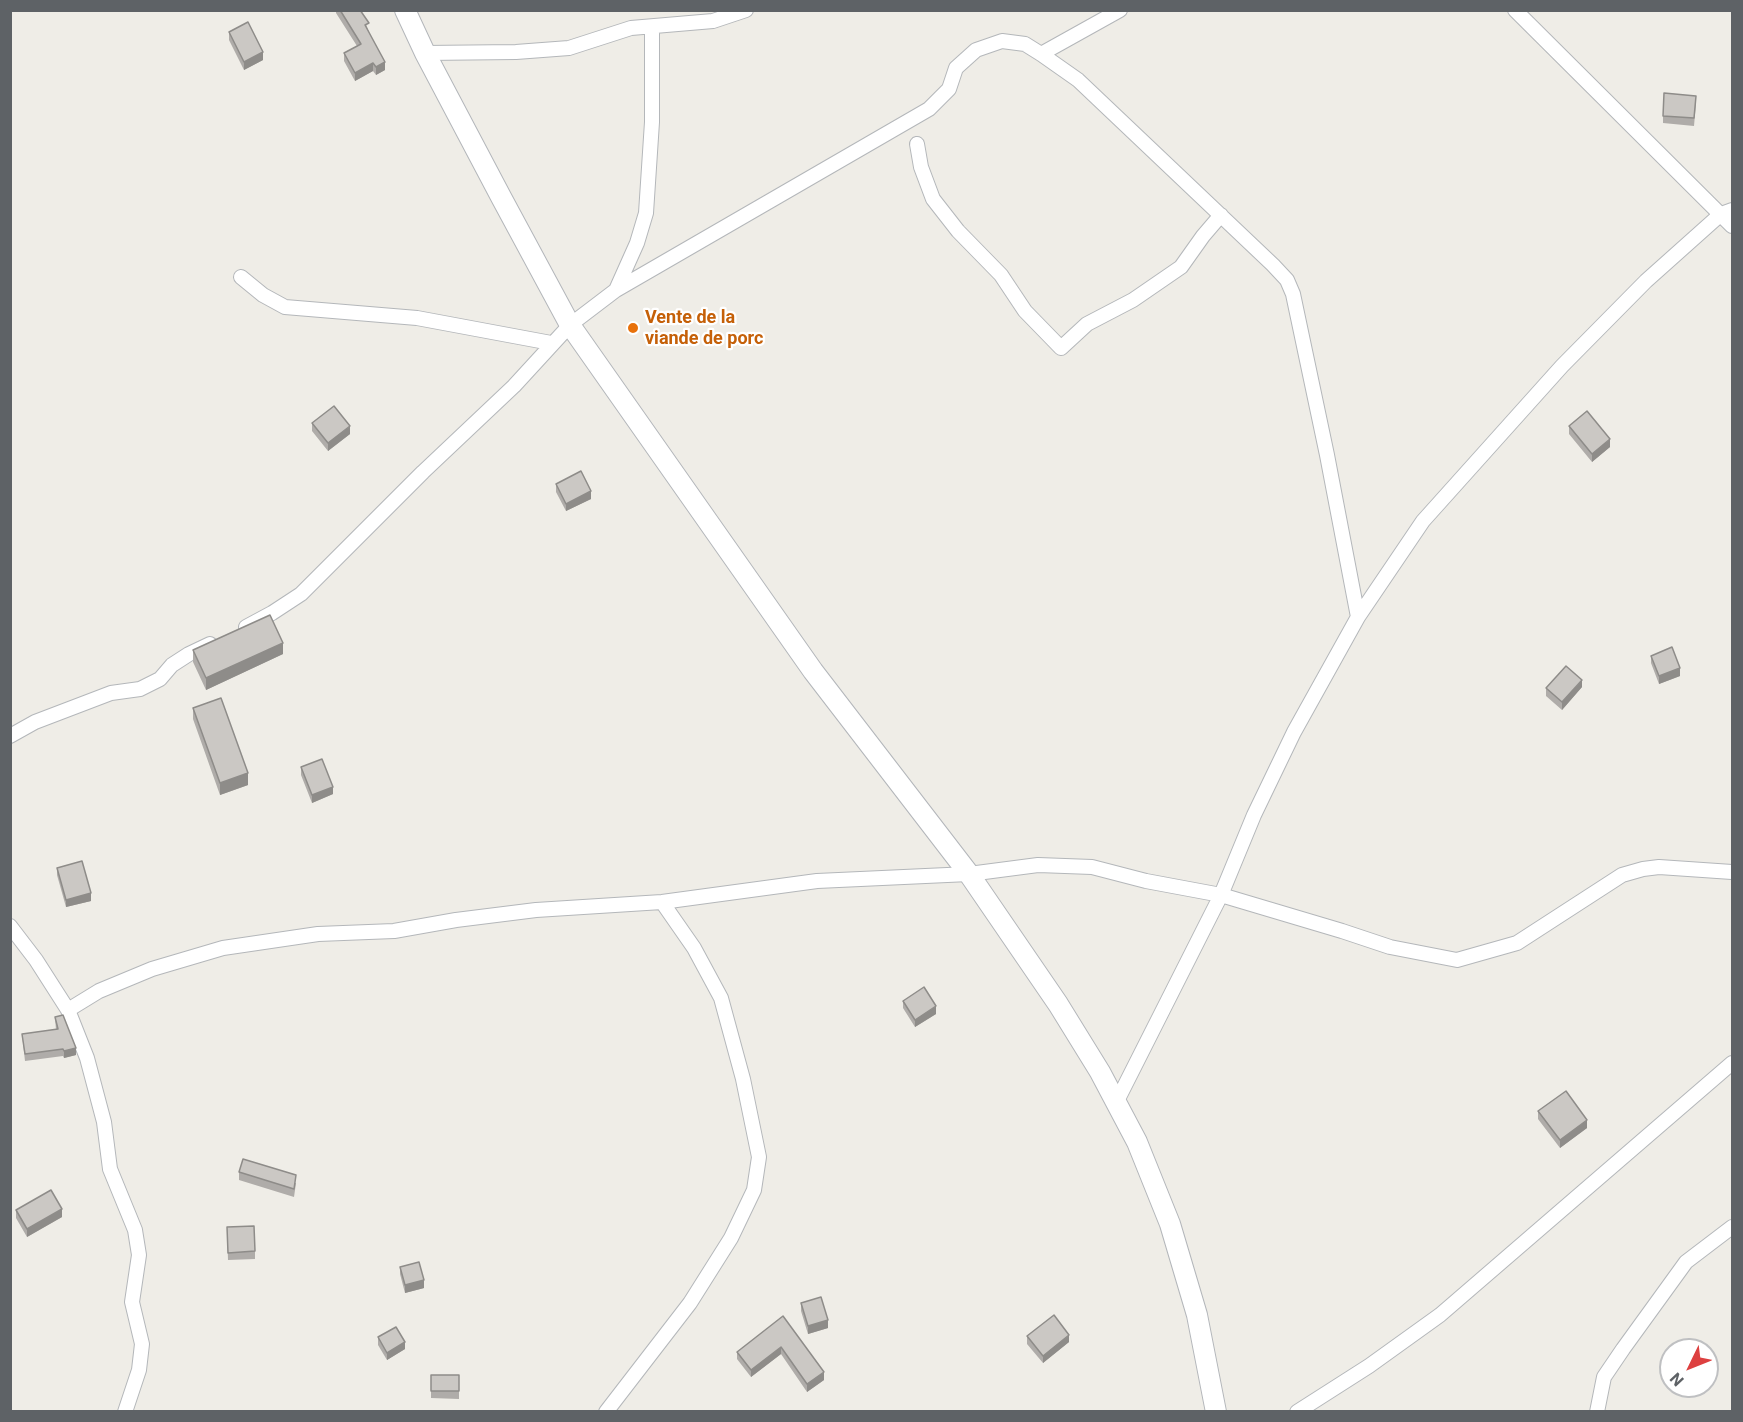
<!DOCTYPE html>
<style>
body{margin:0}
#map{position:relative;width:1743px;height:1422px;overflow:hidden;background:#efede7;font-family:Roboto,sans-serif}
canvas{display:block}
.frame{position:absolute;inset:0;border:12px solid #5e6266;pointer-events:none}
.north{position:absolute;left:1659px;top:1338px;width:60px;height:60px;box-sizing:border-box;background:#fff;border:2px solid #bfc0c2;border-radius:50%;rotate:227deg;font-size:16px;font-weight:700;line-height:24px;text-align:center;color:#5e6266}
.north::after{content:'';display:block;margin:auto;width:21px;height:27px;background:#dd4040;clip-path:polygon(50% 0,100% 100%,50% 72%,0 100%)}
</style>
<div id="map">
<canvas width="1743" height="1422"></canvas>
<div class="frame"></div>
<div class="north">N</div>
</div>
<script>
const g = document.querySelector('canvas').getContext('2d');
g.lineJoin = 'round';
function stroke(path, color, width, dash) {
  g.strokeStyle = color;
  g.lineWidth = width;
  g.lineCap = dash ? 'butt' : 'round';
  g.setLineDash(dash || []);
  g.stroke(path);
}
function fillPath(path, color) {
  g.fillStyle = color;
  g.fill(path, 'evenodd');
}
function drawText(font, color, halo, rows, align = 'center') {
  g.font = font + ' Roboto,sans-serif';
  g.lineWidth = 4.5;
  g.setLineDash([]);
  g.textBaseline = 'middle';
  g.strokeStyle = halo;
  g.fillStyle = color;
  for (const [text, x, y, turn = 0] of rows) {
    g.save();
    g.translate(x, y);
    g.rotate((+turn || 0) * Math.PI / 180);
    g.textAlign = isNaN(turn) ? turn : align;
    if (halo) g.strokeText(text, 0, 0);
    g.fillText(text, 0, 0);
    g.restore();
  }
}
const minor = new Path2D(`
 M 1515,10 L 1732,226
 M 425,53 L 516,52 L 569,48 L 631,28 L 713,21 L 746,10
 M 1041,54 L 1120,10
 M 917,144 L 921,167 L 933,199 L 958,231 L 1001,275 L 1025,311 L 1061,348 L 1087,324 L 1133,300 L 1181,267 L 1203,236 L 1221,215
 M 241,277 L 263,295 L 285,307 L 417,318 L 551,343
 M 616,290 L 637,243 L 646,213 L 652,122 L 652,27
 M 246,627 L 272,613 L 301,594 L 423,472 L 514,386 L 570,325 L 616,290 L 929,109 L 949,89 L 956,68 L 976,50 L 1002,41 L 1025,44 L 1041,54 L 1078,80 L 1273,265 L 1287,280 L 1293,294 L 1327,455 L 1358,617
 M 10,736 L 35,722 L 111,693 L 140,689 L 160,679 L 172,665 L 189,654 L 210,644
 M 10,926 L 36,960 L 68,1010 L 87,1058 L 104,1122 L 110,1169 L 135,1230 L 139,1255 L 132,1302 L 142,1344 L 139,1370 L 125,1412
 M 68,1010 L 99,991 L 152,969 L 223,948 L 318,934 L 394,931 L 456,920 L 536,910 L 662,902 L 817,881 L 969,874 L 1038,865 L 1092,867 L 1146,881 L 1221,895 L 1342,931 L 1390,947 L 1457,960 L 1517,943 L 1622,875 L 1643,869 L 1659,867 L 1732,872
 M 1116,1103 L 1221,895 L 1254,815 L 1294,732 L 1358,617 L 1423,521 L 1562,366 L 1646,281 L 1721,214 L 1732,210
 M 606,1412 L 690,1303 L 731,1238 L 754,1190 L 759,1157 L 743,1079 L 721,998 L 694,948 L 662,902
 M 1297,1412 L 1369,1366 L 1440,1315 L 1732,1063
 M 1597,1412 L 1604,1377 L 1623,1349 L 1686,1262 L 1732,1227`);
const secondary = new Path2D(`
 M 405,10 L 425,53 L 501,197 L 570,325 L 813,671 L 969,874 L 1058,1004 L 1100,1072 L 1137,1142 L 1170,1224 L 1197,1315 L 1216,1412`);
const wall = new Path2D(`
 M 336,10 L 360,10 L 385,70 L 376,75 L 373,71 L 355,81 L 344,61 L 344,53 L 357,46 L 336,13 Z
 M 229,32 L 263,60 L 244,70 L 229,40 Z
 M 1696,103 L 1694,126 L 1663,123 L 1663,116 Z
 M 312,423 L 350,434 L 328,451 L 312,431 Z
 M 1569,426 L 1610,447 L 1592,462 L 1569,434 Z
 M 556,484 L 591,499 L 566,511 L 556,492 Z
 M 193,650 L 283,654 L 206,690 L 193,662 Z
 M 1651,656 L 1680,676 L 1659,684 L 1651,663 Z
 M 1582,687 L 1562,710 L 1546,696 L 1546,688 Z
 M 193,708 L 248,785 L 220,795 L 193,719 Z
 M 301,767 L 333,794 L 312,803 L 301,775 Z
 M 57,868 L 91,901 L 66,907 L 57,875 Z
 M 903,1001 L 936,1014 L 915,1027 L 903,1008 Z
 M 55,1017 L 76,1055 L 64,1058 L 63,1056 L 25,1061 L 22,1034 L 56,1030 Z
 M 1538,1111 L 1587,1128 L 1560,1148 L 1538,1119 Z
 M 239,1172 L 296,1183 L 294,1197 L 239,1180 Z
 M 16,1210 L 62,1217 L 27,1237 L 16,1218 Z
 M 227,1227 L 255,1251 L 255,1259 L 228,1260 Z
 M 400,1267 L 424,1288 L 405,1293 L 400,1274 Z
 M 801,1303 L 828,1328 L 808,1334 L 801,1311 Z
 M 783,1316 L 824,1380 L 807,1392 L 781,1354 L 751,1377 L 737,1359 L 737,1352 Z
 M 1027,1336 L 1069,1342 L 1043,1363 L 1027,1344 Z
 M 378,1337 L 405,1349 L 387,1360 L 378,1345 Z
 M 431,1375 L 459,1375 L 459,1399 L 431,1398 Z`);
const shadedWall = new Path2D(`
 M 263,52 L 263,60 L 244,70 L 244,62 Z
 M 385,62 L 385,70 L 376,75 L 376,67 Z
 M 373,63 L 373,71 L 355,81 L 355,73 Z
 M 350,426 L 350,434 L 328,451 L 328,443 Z
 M 1610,439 L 1610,447 L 1592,462 L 1592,454 Z
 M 591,491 L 591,499 L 566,511 L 566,504 Z
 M 283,643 L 283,654 L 206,690 L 206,678 Z
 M 1680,668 L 1680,676 L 1659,684 L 1659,676 Z
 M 1582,680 L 1582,687 L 1562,710 L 1562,702 Z
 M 248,773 L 248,785 L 220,795 L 220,783 Z
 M 333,787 L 333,794 L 312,803 L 312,795 Z
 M 91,893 L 91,901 L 66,907 L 66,900 Z
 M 936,1006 L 936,1014 L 915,1027 L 915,1020 Z
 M 76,1048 L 76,1055 L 64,1058 L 64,1051 Z
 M 1587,1120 L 1587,1128 L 1560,1148 L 1560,1140 Z
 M 62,1209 L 62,1217 L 27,1237 L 27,1229 Z
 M 424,1280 L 424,1288 L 405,1293 L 405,1285 Z
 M 828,1320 L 828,1328 L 808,1334 L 808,1326 Z
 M 1069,1335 L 1069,1342 L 1043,1363 L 1043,1356 Z
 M 405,1342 L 405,1349 L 387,1360 L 387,1353 Z
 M 781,1347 L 781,1354 L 751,1377 L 751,1370 Z
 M 824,1372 L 824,1380 L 807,1392 L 807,1384 Z`);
const building = new Path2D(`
 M 340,10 L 360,10 L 369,23 L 365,25 L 385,62 L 376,67 L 373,63 L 355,73 L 344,53 L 361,44 Z
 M 248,22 L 263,52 L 244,62 L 229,32 Z
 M 1664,93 L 1696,96 L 1694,118 L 1663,116 Z
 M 334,406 L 350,426 L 328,443 L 312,423 Z
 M 1587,411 L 1610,439 L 1592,454 L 1569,426 Z
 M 581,471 L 591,491 L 566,504 L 556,484 Z
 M 270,615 L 283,643 L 206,678 L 193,650 Z
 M 1672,647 L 1680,668 L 1659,676 L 1651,656 Z
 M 1566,666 L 1582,680 L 1562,702 L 1546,688 Z
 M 221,698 L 248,773 L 220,783 L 193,708 Z
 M 322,759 L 333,787 L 312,795 L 301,767 Z
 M 82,861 L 91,893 L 66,900 L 57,868 Z
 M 924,987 L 936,1006 L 915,1020 L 903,1001 Z
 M 63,1015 L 76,1048 L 64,1051 L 63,1049 L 25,1054 L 22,1034 L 58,1029 L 55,1017 Z
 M 1566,1091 L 1587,1120 L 1560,1140 L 1538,1111 Z
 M 243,1159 L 296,1175 L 294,1189 L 239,1172 Z
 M 51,1190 L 62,1209 L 27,1229 L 16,1210 Z
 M 254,1226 L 255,1251 L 228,1253 L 227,1227 Z
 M 419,1262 L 424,1280 L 405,1285 L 400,1267 Z
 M 821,1297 L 828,1320 L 808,1326 L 801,1303 Z
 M 1054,1315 L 1069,1335 L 1043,1356 L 1027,1336 Z
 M 783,1316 L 824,1372 L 807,1384 L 781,1347 L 751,1370 L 737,1352 Z
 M 396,1327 L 405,1342 L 387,1353 L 378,1337 Z
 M 431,1375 L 459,1375 L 459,1391 L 431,1391 Z`);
const markers = [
 [633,328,6,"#e8710a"]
];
const foodNames = [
 ["Vente de la",645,318],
 ["viande de porc",645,339]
];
stroke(minor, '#b4b7ba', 16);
stroke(secondary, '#b3b6ba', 22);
stroke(minor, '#fff', 14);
stroke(secondary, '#fff', 20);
fillPath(wall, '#afaca9');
fillPath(shadedWall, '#8e8c89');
fillPath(building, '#cbc8c4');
stroke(building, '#8e8c89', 1.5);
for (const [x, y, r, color] of markers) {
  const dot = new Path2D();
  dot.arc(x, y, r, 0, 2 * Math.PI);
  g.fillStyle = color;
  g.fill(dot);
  stroke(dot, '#fff', 2);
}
drawText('bold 18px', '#c56008', '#fff', foodNames, 'left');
</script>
